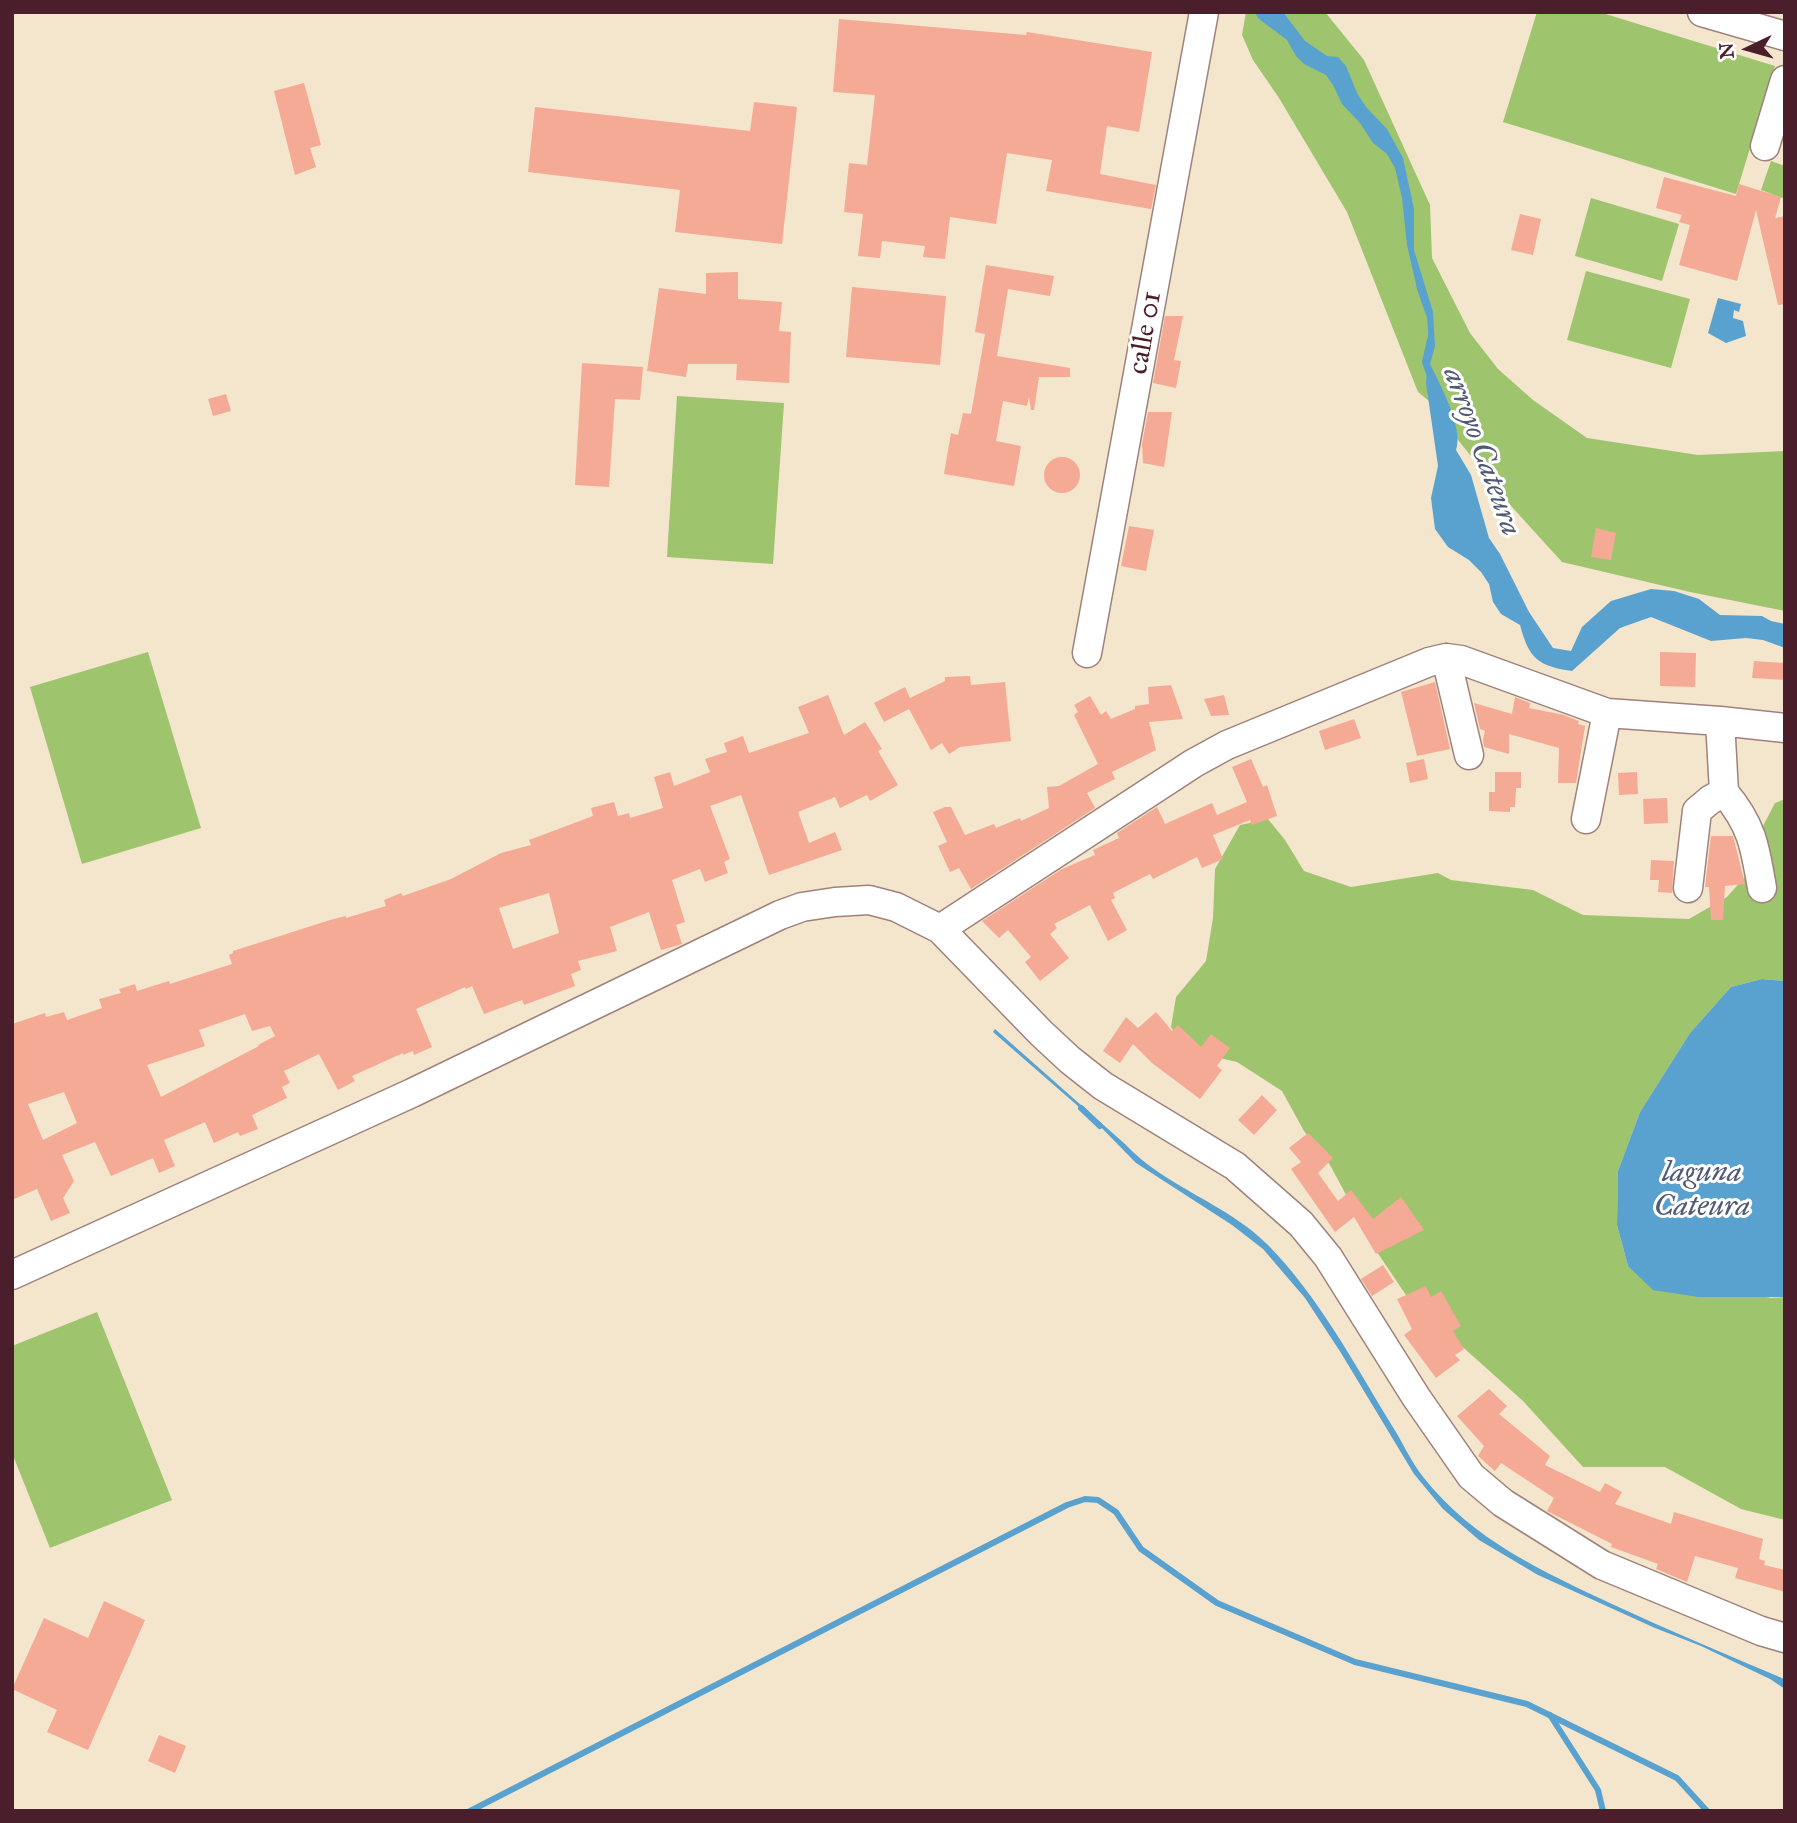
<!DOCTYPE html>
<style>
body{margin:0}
#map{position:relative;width:1797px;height:1823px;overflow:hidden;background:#f4e5cd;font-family:"IM FELL Great Primer",serif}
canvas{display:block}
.frame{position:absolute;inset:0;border:14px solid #4a1f2b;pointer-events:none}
.north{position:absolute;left:1713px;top:14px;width:70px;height:70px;-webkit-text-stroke:5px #fff;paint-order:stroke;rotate:265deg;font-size:19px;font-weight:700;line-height:28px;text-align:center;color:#4a1f2b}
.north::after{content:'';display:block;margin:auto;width:24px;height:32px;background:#4a1f2b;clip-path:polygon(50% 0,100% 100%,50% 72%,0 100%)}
</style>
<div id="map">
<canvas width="1797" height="1823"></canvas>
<div class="frame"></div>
<div class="north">N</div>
</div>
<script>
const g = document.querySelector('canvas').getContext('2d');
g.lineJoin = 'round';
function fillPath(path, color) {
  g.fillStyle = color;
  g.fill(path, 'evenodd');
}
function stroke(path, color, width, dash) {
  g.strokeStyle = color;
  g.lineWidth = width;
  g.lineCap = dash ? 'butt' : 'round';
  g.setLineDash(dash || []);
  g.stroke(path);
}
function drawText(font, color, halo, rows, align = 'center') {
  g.font = font + ' "IM FELL Great Primer",serif';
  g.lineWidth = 6;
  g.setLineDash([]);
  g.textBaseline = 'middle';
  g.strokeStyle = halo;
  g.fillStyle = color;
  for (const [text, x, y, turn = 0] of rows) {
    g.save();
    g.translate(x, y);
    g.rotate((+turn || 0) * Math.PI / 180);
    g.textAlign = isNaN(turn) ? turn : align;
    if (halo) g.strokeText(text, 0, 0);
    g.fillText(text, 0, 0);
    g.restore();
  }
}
const green = new Path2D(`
 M 1246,12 L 1325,12 L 1364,60 L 1430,205 L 1432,258 L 1470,333 L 1498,369 L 1533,400 L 1587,438 L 1698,455 L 1785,451 L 1785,611 L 1690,592 L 1562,562 L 1512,507 L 1454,435 L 1440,410 L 1418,392 L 1347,212 L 1279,98 L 1253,60 L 1242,35 Z
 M 1537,12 L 1599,12 L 1775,66 L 1736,194 L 1503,122 Z
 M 1771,161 L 1785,166 L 1785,199 L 1761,190 Z
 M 1591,198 L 1679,224 L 1662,281 L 1575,256 Z
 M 1586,271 L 1690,299 L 1671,368 L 1567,340 Z
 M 677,396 L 784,403 L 773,564 L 667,557 Z
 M 148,652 L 201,828 L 82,864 L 30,687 Z
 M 1785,799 L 1785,981 L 1762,979 L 1731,987 L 1690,1033 L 1640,1112 L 1618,1171 L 1617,1225 L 1628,1266 L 1771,1298 L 1785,1297 L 1785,1520 L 1741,1509 L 1665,1467 L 1583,1467 L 1523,1401 L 1408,1298 L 1377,1252 L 1330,1165 L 1304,1131 L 1282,1091 L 1237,1062 L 1185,1050 L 1171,1027 L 1176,997 L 1206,961 L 1213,918 L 1215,869 L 1240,825 L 1268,819 L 1285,840 L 1304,871 L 1351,887 L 1438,873 L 1451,880 L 1533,890 L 1583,915 L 1689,919 L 1727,897 L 1758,862 L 1763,826 L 1775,803 Z
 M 97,1312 L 172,1500 L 50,1548 L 12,1453 L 12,1346 Z`);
const water = new Path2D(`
 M 1254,12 L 1283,12 L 1305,41 L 1327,56 L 1338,57 L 1346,66 L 1357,93 L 1366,107 L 1387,129 L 1403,158 L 1414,209 L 1414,250 L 1433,312 L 1435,346 L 1430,364 C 1440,384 1464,429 1456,450 L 1471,475 L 1489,538 L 1500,554 L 1529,612 L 1553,648 L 1571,651 L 1582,627 L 1611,601 L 1651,589 L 1674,591 L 1699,599 L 1720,615 L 1762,616 L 1771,621 L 1785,624 L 1785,648 L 1763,640 L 1746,638 L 1711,641 L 1651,617 L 1620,628 L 1572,671 C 1537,666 1529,658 1520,625 L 1501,614 L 1493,602 L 1489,584 L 1481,572 L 1469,560 L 1448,547 L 1435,529 L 1431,498 L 1438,466 L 1426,383 L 1429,343 L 1427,318 L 1417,289 L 1407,245 L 1402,198 L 1395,168 L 1387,154 L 1373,143 L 1360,123 L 1342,104 L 1333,85 L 1326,75 L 1304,64 L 1296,56 L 1287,40 L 1259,19 Z
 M 1718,298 L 1741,304 L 1739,312 L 1734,310 L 1733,318 L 1743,321 L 1746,336 L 1726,343 L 1708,333 Z
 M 1762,979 L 1785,981 L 1785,1297 L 1698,1297 L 1653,1290 L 1628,1266 L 1617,1225 L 1618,1171 L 1640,1112 L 1690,1033 L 1731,987 Z
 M 995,1029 L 1125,1144 C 1165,1187 1226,1203 1268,1245 C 1318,1296 1354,1363 1391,1424 C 1402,1441 1411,1462 1424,1478 C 1473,1540 1542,1571 1612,1604 C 1668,1630 1725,1654 1782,1678 L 1785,1680 L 1785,1689 L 1770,1679 L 1701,1646 L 1655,1628 L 1538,1575 L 1479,1540 L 1443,1509 L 1414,1474 L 1341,1353 L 1305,1298 L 1263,1249 L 1232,1225 L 1136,1163 L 1094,1120 L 993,1032 Z`);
const stream = new Path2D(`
 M 1430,376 L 1425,362 L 1431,336
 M 1081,1108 L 1100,1126
 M 1550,1715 L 1598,1790 L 1603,1811
 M 470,1811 L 1067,1505 L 1085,1499 L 1098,1500 L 1116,1512 L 1141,1549 L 1217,1603 L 1355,1662 L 1527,1704 L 1677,1778 L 1707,1811`);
const building = new Path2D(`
 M 839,19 L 1026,35 L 1027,32 L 1152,52 L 1139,132 L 1107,126 L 1100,174 L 1156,185 L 1151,209 L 1046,191 L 1052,160 L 1007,153 L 996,224 L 950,217 L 945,259 L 923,257 L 925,246 L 882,241 L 880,258 L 858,256 L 863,214 L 844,212 L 849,163 L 867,165 L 875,95 L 833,92 Z
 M 304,83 L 321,145 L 310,148 L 316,167 L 295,175 L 274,91 Z
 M 754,102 L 797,107 L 782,244 L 675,232 L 680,190 L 528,172 L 535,107 L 750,131 Z
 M 1664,177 L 1736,196 L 1739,184 L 1781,197 L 1775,218 L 1785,216 L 1785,304 L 1778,305 L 1756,210 L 1737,281 L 1679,265 L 1690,225 L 1679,222 L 1682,215 L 1656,208 Z
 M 1520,214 L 1541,219 L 1533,255 L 1511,250 Z
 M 986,265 L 1054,276 L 1050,296 L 1008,289 L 997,356 L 1070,368 L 1070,377 L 1039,377 L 1034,410 L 1031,410 L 1029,397 L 1027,406 L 1003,401 L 996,441 L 1021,446 L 1014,486 L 944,474 L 951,433 L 958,435 L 963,413 L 971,414 L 985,334 L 975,332 Z
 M 738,272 L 738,299 L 782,302 L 779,331 L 791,332 L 789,383 L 736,380 L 737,364 L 688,364 L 686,377 L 647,371 L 659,288 L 706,294 L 706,273 Z
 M 852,287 L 946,296 L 940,365 L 846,357 Z
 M 1165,316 L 1183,316 L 1174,360 L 1181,361 L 1176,388 L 1153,383 Z
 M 582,363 L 643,367 L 640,400 L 615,399 L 609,487 L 575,485 Z
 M 226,394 L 231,411 L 213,416 L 208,399 Z
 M 1148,412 L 1172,412 L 1164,467 L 1143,463 L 1142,444 Z
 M1044 475a18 18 0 1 1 36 0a18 18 0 1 1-36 0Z
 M 1129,526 L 1154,530 L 1146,571 L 1121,566 Z
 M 1596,528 L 1616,533 L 1611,560 L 1591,557 Z
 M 1660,652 L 1696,653 L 1695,687 L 1660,686 Z
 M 1754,661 L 1785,663 L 1785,680 L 1752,678 Z
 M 970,676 L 971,685 L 1005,682 L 1011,741 L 960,747 L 949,754 L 942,743 L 931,750 L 909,709 L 884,722 L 874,703 L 905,687 L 910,698 L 945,681 L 945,677 Z
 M 1435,682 L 1450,749 L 1417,756 L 1401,692 Z
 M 1171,685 L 1183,719 L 1149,722 L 1156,750 L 1112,772 L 1115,779 L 1087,793 L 1095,808 L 971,889 L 959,868 L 950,872 L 938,846 L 947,842 L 933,812 L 945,807 L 951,807 L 965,835 L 994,824 L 996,828 L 1020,818 L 1021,821 L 1049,808 L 1047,787 L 1059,786 L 1098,764 L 1074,715 L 1078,712 L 1074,705 L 1090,696 L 1101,715 L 1106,711 L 1111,719 L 1135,709 L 1135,706 L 1149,704 L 1148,687 Z
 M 828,695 L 844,735 L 865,722 L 882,749 L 878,751 L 898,785 L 870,801 L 867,795 L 840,808 L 835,797 L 798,812 L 809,843 L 835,832 L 842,850 L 769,875 L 741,795 L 710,806 L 730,859 L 724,862 L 728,873 L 705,882 L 700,869 L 672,880 L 685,922 L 676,925 L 682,944 L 661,950 L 649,912 L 610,927 L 617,951 L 578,961 L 581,970 L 571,974 L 575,986 L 524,1005 L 522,1000 L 484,1014 L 472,986 L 466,989 L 465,987 L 416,1009 L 432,1047 L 414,1055 L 413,1051 L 403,1055 L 403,1053 L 352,1076 L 355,1081 L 338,1090 L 319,1054 L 284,1071 L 290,1083 L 282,1087 L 287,1098 L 252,1115 L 258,1129 L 240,1136 L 238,1132 L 214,1143 L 205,1122 L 164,1140 L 175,1166 L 159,1173 L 153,1158 L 111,1176 L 95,1142 L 62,1155 L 74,1181 L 63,1198 L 70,1213 L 51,1221 L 37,1189 L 12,1200 L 12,1024 L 45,1013 L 46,1017 L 64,1012 L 67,1020 L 102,1008 L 99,999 L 121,993 L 119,989 L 135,984 L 137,991 L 169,981 L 170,984 L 232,964 L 229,955 L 233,953 L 233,951 L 330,920 L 346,916 L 346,918 L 386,906 L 384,900 L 401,893 L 403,896 L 451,879 L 501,853 L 531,845 L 529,840 L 593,816 L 591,808 L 614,802 L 618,816 L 629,813 L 630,818 L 663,808 L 654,777 L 670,772 L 674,786 L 710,772 L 705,759 L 727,752 L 724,743 L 743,736 L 749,753 L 809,733 L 798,707 ZM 549,893 L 559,933 L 513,949 L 499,908 ZM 245,1014 L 252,1031 L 270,1026 L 275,1036 L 258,1045 L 259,1046 L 161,1097 L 147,1065 L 205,1046 L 199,1030 ZM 64,1092 L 77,1123 L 43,1140 L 28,1104 Z
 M 1224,695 L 1229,715 L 1211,716 L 1204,699 Z
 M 1515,697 L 1530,703 L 1529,708 L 1564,715 L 1579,721 L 1578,724 L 1585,726 L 1576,783 L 1558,783 L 1559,748 L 1509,734 L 1509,754 L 1484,747 L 1483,740 L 1485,731 L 1480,729 L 1474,703 L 1512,714 Z
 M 1354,719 L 1361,738 L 1325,750 L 1319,731 Z
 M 1251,759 L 1263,787 L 1267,785 L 1277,816 L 1252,825 L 1250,820 L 1213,835 L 1223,859 L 1202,868 L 1197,857 L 1153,879 L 1150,874 L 1113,893 L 1115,898 L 1111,900 L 1127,930 L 1108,941 L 1090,905 L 1054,924 L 1057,928 L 1050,934 L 1069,958 L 1040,981 L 1025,962 L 1031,957 L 1008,930 L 999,938 L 982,921 L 1062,869 L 1095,855 L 1093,850 L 1119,838 L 1117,833 L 1157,807 L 1165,824 L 1212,803 L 1217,815 L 1247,802 L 1232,767 Z
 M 1424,759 L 1428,779 L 1410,783 L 1406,763 Z
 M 1495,772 L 1521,772 L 1521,788 L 1516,788 L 1515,807 L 1510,807 L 1510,812 L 1489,811 L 1489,792 L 1495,792 Z
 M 1637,772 L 1638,794 L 1619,795 L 1618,773 Z
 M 1667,798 L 1668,823 L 1644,824 L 1643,799 Z
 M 1711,836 L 1733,836 L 1745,884 L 1725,886 L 1723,920 L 1711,920 L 1709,887 L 1705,887 Z
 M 1651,860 L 1674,861 L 1672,893 L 1658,892 L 1659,880 L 1650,880 Z
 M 1156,1012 L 1172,1031 L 1178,1025 L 1201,1047 L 1211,1034 L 1230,1048 L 1217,1066 L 1222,1070 L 1200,1099 L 1152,1063 L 1133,1044 L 1120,1063 L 1103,1051 L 1126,1017 L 1138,1028 Z
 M 1262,1095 L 1277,1110 L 1254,1135 L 1238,1120 Z
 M 1308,1133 L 1333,1158 L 1318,1173 L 1338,1201 L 1351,1190 L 1373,1219 L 1401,1197 L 1424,1230 L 1376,1254 L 1354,1217 L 1335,1232 L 1291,1169 L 1301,1162 L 1289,1148 Z
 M 1383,1265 L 1394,1282 L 1372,1296 L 1361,1279 Z
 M 1426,1286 L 1431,1297 L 1441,1291 L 1461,1326 L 1453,1331 L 1464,1349 L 1455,1355 L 1460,1360 L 1436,1378 L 1404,1335 L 1412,1329 L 1397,1299 Z
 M 1489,1389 L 1507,1406 L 1499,1414 L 1550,1456 L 1545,1465 L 1600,1492 L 1605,1483 L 1622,1492 L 1615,1504 L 1671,1524 L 1674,1512 L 1763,1539 L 1759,1559 L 1765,1561 L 1764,1565 L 1785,1570 L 1785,1592 L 1735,1578 L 1738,1568 L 1695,1556 L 1687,1582 L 1656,1569 L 1658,1564 L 1611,1547 L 1612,1544 L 1547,1511 L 1554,1498 L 1501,1463 L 1495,1471 L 1478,1456 L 1484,1446 L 1457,1416 Z
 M 104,1601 L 145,1620 L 88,1750 L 47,1732 L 57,1710 L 12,1689 L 44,1618 L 88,1638 Z
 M 159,1735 L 186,1746 L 175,1773 L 148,1761 Z`);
const minor = new Path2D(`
 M 1702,12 L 1785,36
 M 1765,146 L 1785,80
 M 1087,653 L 1204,12
 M 1446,658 L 1469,755
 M 1724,792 C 1752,825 1755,846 1762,888
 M 1586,819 L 1607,713
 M 1688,888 L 1697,811 L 1710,800 L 1724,792 L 1720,721
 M 940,929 L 1194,763 L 1227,745 L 1429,662 L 1446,658 L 1461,660 L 1607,713 L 1720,721 L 1785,728
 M 12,1275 L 412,1093 L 780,915 L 802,907 L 835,902 L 869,900 L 896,907 L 940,929 L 1041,1033 L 1070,1060 L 1103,1086 L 1235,1166 L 1301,1224 L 1328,1257 L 1416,1397 L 1471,1476 L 1503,1503 L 1602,1565 L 1761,1631 L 1785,1638`);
const streetNames = [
 ["calle 01",1146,333,-80]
];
const waterNames = [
 ["arroyo Cateura",1481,452,70],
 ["laguna",1702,1174],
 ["Cateura",1702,1208]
];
fillPath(green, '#9ec46e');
fillPath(water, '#59a2d0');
stroke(stream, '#59a2d0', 6);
fillPath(building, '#f5aa95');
stroke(minor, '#9f827c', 31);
stroke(minor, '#fff', 28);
drawText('28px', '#4a1f2b', '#fff', streetNames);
drawText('italic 30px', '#515a75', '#fff', waterNames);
</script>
